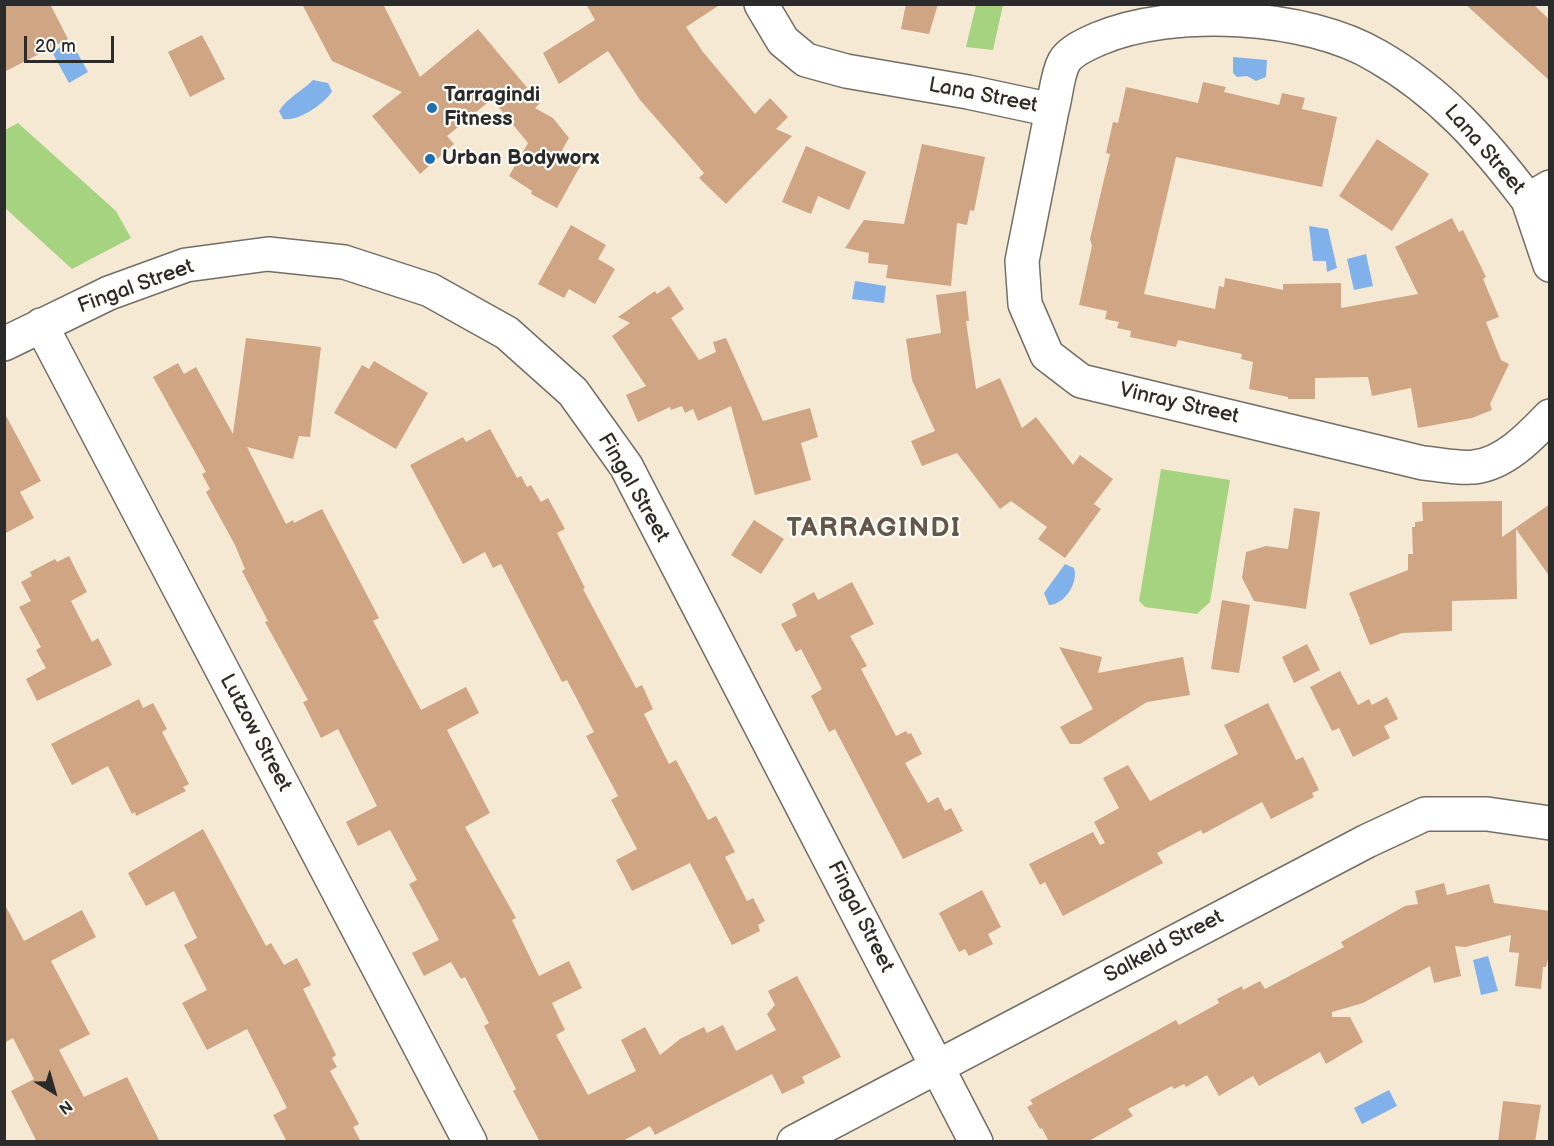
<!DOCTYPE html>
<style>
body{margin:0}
#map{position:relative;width:1554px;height:1146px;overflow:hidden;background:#f6e9d4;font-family:"Balsamiq Sans",sans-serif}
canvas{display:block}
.frame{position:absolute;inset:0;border:6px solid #2b2b2b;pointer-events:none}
.north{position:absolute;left:24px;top:1062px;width:60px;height:60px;-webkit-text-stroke:4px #fdfcf7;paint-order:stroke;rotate:143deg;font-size:16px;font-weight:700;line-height:24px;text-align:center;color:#2b2b2b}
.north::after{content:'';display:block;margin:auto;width:21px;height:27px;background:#2b2b2b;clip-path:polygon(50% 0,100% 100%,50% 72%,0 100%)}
.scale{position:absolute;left:24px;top:36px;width:90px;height:27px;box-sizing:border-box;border:3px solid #2b2b2b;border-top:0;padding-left:8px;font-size:18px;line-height:21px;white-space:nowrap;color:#2b2b2b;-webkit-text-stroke:4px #fdfcf7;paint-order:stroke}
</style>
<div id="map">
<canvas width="1554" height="1146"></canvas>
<div class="frame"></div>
<div class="north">N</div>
<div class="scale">20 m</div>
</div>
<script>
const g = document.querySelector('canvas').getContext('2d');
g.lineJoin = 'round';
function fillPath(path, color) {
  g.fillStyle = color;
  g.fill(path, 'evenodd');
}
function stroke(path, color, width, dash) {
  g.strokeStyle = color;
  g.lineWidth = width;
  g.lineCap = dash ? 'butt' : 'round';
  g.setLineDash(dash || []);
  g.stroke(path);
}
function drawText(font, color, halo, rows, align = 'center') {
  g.font = font + ' "Balsamiq Sans",sans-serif';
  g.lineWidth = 4.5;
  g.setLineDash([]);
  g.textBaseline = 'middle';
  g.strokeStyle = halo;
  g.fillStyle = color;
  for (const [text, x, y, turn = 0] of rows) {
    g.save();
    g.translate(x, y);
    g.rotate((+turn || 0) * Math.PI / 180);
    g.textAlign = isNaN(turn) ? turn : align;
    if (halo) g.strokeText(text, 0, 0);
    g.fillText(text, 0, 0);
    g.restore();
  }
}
const green = new Path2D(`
 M 976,5 L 1003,5 L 993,50 L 966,47 Z
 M 18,123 L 116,211 L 131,238 L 72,269 L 5,208 L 5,130 Z
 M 1161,469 L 1230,480 L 1210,602 L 1197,614 L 1145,607 L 1139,601 Z`);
const water = new Path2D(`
 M 71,41 L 88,72 L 69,83 L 52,52 Z
 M 1233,57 L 1267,60 L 1266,77 L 1256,81 L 1247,76 L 1237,77 L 1233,73 Z
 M 313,80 L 328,83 L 332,91 C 326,103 298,122 283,119 L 279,111 C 287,98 302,91 313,80 Z
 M 1309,226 L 1328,229 L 1337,268 L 1327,272 L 1326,261 L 1313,261 Z
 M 1366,254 L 1373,286 L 1354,290 L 1347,259 Z
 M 855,281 L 886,286 L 884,303 L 852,299 Z
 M 1065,564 L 1074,568 C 1079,583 1064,605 1049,605 L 1044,593 Z
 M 1488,956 L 1498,991 L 1481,995 L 1473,960 Z
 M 1389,1090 L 1397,1106 L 1362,1124 L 1354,1108 Z`);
const building = new Path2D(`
 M 4,4 L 50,4 L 68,39 L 4,72 Z
 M 302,4 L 383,4 L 420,77 L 478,29 L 540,103 L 535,108 L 553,118 L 569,138 L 562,150 L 583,161 L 557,208 L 531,194 L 532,191 L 509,176 L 528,143 L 492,99 L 447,136 L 454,144 L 420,174 L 372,116 L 402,92 L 332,61 Z
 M 586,4 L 721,4 L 686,27 L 703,52 L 755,114 L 770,98 L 788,117 L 776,129 L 792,136 L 726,204 L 699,178 L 704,173 L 640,100 L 608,51 L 559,84 L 543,53 L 595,20 Z
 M 906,4 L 938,4 L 929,34 L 901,29 Z
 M 1465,4 L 1533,4 L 1550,20 L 1550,81 Z
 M 202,35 L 225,79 L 190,97 L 168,52 Z
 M 1203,82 L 1226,87 L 1224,92 L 1279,105 L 1282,93 L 1305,98 L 1302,109 L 1337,117 L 1322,187 L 1176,157 L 1144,294 L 1215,309 L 1219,286 L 1224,287 L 1225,278 L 1283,290 L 1283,284 L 1341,283 L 1341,308 L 1418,294 L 1395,247 L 1452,218 L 1459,232 L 1463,230 L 1486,277 L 1483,279 L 1499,317 L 1486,322 L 1501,360 L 1509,364 L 1490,404 L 1492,410 L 1472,418 L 1418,428 L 1411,388 L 1372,396 L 1368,377 L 1315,378 L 1315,399 L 1288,399 L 1288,397 L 1249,389 L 1253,362 L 1241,359 L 1242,354 L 1178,340 L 1176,347 L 1130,337 L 1131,331 L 1117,328 L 1119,322 L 1105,319 L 1107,311 L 1079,305 L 1092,246 L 1090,239 L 1110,154 L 1106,153 L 1113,122 L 1118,123 L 1126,87 L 1198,103 Z
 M 1377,139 L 1429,174 L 1392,231 L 1339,196 Z
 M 922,144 L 985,157 L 974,211 L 970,210 L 967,225 L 957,223 L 951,286 L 886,278 L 888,265 L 868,263 L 869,253 L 845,248 L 864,220 L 904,224 Z
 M 806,146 L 866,172 L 849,210 L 818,196 L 811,214 L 782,202 Z
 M 571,225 L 606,245 L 598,259 L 615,269 L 595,304 L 569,289 L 564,298 L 538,284 Z
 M 669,286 L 684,309 L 671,318 L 699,360 L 716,352 L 713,342 L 726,338 L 763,421 L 810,408 L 818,437 L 801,443 L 811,480 L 755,495 L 731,406 L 698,421 L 693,409 L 685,413 L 682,406 L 671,410 L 670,407 L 638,422 L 626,395 L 646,386 L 612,336 L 630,323 L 618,317 L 655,291 L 657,294 Z
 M 966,291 L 969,321 L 966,321 L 976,389 L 1000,378 L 1022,428 L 1036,417 L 1073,465 L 1080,455 L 1113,479 L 1094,504 L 1101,509 L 1065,558 L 1038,539 L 1047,527 L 1011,501 L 1000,509 L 957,453 L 922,466 L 911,441 L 935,431 L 912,380 L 906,339 L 941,333 L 936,295 Z
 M 246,338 L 321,347 L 310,437 L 299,436 L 293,459 L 247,447 L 286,524 L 293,520 L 294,523 L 322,509 L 379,618 L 373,621 L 421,710 L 466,687 L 479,713 L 447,730 L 490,813 L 465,827 L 516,918 L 512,920 L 539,976 L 569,961 L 582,988 L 552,1003 L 565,1030 L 556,1035 L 588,1095 L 636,1071 L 621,1040 L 645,1027 L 660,1055 L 680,1039 L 704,1027 L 707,1033 L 723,1025 L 736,1051 L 776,1030 L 767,1014 L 775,1005 L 768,991 L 797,976 L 841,1057 L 802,1077 L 805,1083 L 782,1094 L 772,1074 L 655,1135 L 650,1126 L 621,1142 L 540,1142 L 513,1091 L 516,1089 L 484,1026 L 489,1023 L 465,977 L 461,979 L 451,962 L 424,976 L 412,953 L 439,940 L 409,884 L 417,880 L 390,830 L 358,846 L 346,822 L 377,806 L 338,729 L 321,738 L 303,702 L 308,700 L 265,622 L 268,621 L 242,571 L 245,569 L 235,545 L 206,492 L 210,489 L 202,474 L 206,472 L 153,377 L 178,363 L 184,374 L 196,367 L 233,434 Z
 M 374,361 L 428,393 L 396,449 L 334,413 L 362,365 L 369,369 Z
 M 4,412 L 41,481 L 20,492 L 34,518 L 4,534 Z
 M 490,429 L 517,478 L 521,476 L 527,487 L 531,485 L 541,502 L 548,498 L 565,529 L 557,533 L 585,588 L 583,589 L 636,688 L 642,685 L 653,709 L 644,714 L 669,764 L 676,760 L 708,820 L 716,816 L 735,852 L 725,857 L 747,901 L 753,898 L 765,921 L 758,925 L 760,931 L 732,945 L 690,863 L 632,891 L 616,860 L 637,849 L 611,800 L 618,796 L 586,736 L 594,732 L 567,680 L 562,682 L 501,564 L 493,568 L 485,552 L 463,564 L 410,465 L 463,437 L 466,442 Z
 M 1502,501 L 1502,537 L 1550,504 L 1550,577 L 1516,529 L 1517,599 L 1452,601 L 1452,631 L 1402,633 L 1370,645 L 1359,618 L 1361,617 L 1359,617 L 1349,593 L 1408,570 L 1408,554 L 1413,554 L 1412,527 L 1415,527 L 1415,522 L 1423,521 L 1422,502 Z
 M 1294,508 L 1320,512 L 1306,609 L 1254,601 L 1242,578 L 1246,552 L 1266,546 L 1288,549 Z
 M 754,520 L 784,539 L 761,574 L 731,555 Z
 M 69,556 L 87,592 L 71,601 L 92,642 L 98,638 L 112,665 L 37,701 L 26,679 L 46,668 L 36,650 L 41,647 L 19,607 L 31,601 L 21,582 L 32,576 L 30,572 L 55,559 L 57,562 Z
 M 852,582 L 874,624 L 850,636 L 867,666 L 861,669 L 896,736 L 906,731 L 908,734 L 911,733 L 922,754 L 905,763 L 928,803 L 938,797 L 945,811 L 951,808 L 963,831 L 903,859 L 835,729 L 829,732 L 811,696 L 822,689 L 801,649 L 796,652 L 781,624 L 797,616 L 792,604 L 814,592 L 818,600 Z
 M 1222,600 L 1250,605 L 1239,673 L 1211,669 Z
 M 1307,644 L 1320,670 L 1294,683 L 1282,657 Z
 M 1059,647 L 1102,657 L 1098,673 L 1183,657 L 1190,695 L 1147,702 L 1080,744 L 1070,744 L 1060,727 L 1093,709 Z
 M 1340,671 L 1358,705 L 1369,699 L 1372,705 L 1387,697 L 1398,719 L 1384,726 L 1390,738 L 1353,757 L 1339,728 L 1332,731 L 1310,687 Z
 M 139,699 L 143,708 L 153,703 L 167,729 L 162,732 L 189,784 L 183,787 L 186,791 L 136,816 L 135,812 L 132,814 L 108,766 L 72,785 L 51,744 Z
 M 1268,703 L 1296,760 L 1303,757 L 1319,790 L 1312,793 L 1314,797 L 1271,819 L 1262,802 L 1203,834 L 1201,830 L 1157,853 L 1163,863 L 1063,916 L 1045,882 L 1040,885 L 1029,864 L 1093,832 L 1100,845 L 1105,843 L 1094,822 L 1119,808 L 1103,778 L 1128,765 L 1150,801 L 1238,754 L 1224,725 Z
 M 203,829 L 266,946 L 271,943 L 284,965 L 297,958 L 311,985 L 303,989 L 336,1055 L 332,1058 L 337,1067 L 330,1071 L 359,1124 L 353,1127 L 361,1142 L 287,1142 L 273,1115 L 287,1108 L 247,1029 L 207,1050 L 182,1003 L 207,990 L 184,945 L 197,938 L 174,891 L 146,906 L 128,873 Z
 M 1444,883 L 1447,895 L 1489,884 L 1494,903 L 1550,911 L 1550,951 L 1546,967 L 1543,967 L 1541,989 L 1515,986 L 1519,953 L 1509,952 L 1511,935 L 1465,947 L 1455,946 L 1461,976 L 1434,983 L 1430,966 L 1363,1003 L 1332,1012 L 1332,1017 L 1350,1017 L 1363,1042 L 1326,1064 L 1320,1052 L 1259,1086 L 1253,1076 L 1219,1096 L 1207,1075 L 1186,1087 L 1184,1084 L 1174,1089 L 1172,1086 L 1128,1109 L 1133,1116 L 1087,1142 L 1049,1142 L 1042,1128 L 1040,1129 L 1027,1107 L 1033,1104 L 1030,1100 L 1176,1020 L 1179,1025 L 1219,1003 L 1217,999 L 1242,986 L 1243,990 L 1260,981 L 1265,989 L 1344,947 L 1341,942 L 1405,906 L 1418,904 L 1415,891 Z
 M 982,890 L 1001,927 L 988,934 L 993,944 L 969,956 L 965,949 L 959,952 L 939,913 Z
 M 4,903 L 24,941 L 82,910 L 96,937 L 51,961 L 90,1034 L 59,1050 L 84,1097 L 127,1077 L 160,1142 L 37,1142 L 11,1091 L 34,1079 L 13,1038 L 4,1043 Z
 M 1503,1101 L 1541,1105 L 1535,1142 L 1498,1142 Z`);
const minor = new Path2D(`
 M 761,4 L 783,41 L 806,60 L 846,71 L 968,92 L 1052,110 C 1056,96 1057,75 1064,62 C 1070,51 1087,44 1098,39 C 1173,7 1307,14 1377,56 C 1440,92 1485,143 1528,200 L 1550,187
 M 1052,110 L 1022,261 L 1025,304 L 1047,355 L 1081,381 L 1423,463 C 1439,464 1458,469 1474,467 C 1504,464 1530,437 1550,416
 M 1528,200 L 1550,265
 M 41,325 L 470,1142
 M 4,344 L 109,293 L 186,265 L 268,254 L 344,262 L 430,290 L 507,333 L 573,392 L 626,466 L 976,1142
 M 794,1142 L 1367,841 L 1425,814 L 1487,814 L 1550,823`);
const markers = [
 [432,108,6,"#1f6fb2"],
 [430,159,6,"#1f6fb2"]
];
const poiNames = [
 ["Tarragindi",444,96],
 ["Fitness",444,120],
 ["Urban Bodyworx",442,159]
];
const streetNames = [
 ["Lana Street",983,96,11],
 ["Lana Street",1484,150,49],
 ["Fingal Street",136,287,-20],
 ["Vinray Street",1179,404,13],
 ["Fingal Street",633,488,60],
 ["Lutzow Street",255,733,62],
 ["Fingal Street",860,917,63],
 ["Salkeld Street",1164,947,-28]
];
const districtNames = [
 ["TARRAGINDI",874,529]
];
fillPath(green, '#a5d380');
fillPath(water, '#80b1eb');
fillPath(building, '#cfa584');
stroke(minor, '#726e66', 36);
stroke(minor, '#fff', 33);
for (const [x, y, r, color] of markers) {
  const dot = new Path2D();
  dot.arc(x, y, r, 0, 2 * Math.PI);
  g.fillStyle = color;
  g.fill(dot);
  stroke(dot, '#fdfcf7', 2);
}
drawText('bold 21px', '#2b2b2b', '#fdfcf7', poiNames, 'left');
drawText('21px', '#2b2b2b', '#fdfcf7', streetNames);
g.letterSpacing = '1.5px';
drawText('bold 27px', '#64564a', '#fdfcf7', districtNames);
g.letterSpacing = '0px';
</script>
